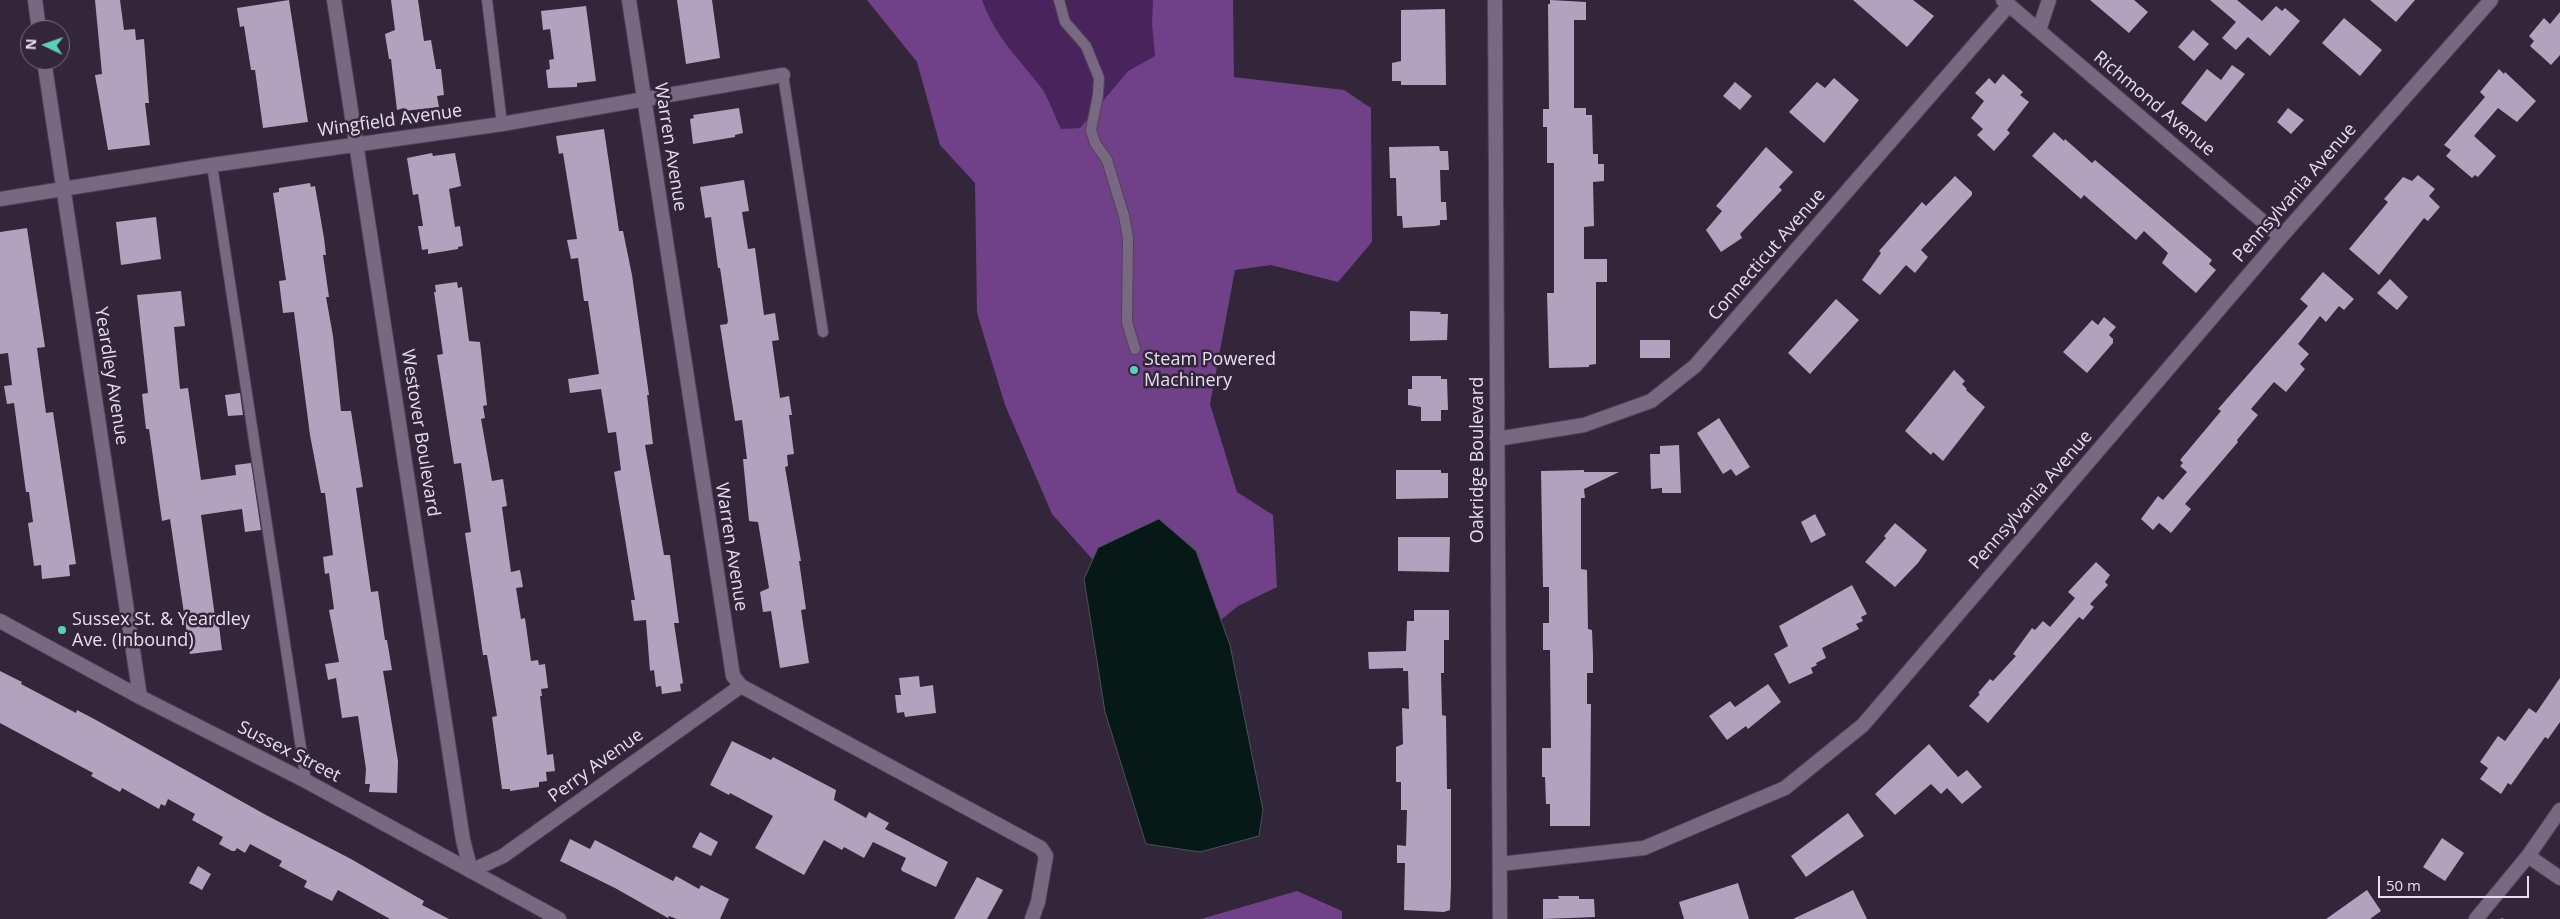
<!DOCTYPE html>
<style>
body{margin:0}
#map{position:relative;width:2560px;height:919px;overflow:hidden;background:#33253a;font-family:"Open Sans",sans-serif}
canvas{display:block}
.north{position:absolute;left:20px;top:20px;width:50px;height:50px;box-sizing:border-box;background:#33253a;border:1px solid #7b6f82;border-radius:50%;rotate:273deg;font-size:14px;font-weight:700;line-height:20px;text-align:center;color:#e8dfee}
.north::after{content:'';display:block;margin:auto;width:18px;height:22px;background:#5bcebc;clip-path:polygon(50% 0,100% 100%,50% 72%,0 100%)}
.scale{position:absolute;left:2378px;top:876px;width:151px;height:22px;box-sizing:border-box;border:2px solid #e8dfee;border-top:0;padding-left:6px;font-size:15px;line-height:18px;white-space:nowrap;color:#e8dfee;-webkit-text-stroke:4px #33253a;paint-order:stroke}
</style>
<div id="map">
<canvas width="2560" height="919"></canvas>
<div class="north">N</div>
<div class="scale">50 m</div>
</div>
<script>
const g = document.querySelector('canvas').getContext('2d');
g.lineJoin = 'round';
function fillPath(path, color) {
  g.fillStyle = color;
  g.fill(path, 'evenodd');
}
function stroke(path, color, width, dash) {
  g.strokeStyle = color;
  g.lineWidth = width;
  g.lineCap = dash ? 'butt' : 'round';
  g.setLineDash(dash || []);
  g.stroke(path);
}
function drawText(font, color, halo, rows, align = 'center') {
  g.font = font + ' "Open Sans",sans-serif';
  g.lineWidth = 5;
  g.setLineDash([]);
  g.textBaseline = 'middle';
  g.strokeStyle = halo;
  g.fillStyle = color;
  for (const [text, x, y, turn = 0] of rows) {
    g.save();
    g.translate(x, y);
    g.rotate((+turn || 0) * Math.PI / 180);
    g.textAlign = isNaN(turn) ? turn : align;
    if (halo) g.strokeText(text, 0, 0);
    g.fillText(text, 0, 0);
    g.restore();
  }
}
const green = new Path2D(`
 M 982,0 L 1153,0 L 1152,23 L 1155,56 L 1128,71 L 1080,128 L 1061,130 C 1055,117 1050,102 1043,90 C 1019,58 997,40 982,0 Z`);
const forest = new Path2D(`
 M 867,0 L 982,0 C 997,40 1019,58 1043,90 C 1050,102 1055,117 1061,129 L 1080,128 L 1128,71 L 1155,56 L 1152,23 L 1153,0 L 1233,0 L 1234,77 L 1344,90 L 1371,108 L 1372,242 L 1338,282 L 1271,265 L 1235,270 L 1210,404 L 1237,492 L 1273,515 L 1277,587 L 1238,606 L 1221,620 L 1196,551 L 1098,547 L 1093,560 L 1052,514 L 1005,405 L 977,313 L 975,183 L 940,145 L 917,62 Z
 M 1297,891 L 1342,911 L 1342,919 L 1201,919 Z`);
const water = new Path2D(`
 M 1159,519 L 1196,551 L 1230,645 L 1263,810 L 1259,836 L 1200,852 L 1146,844 L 1105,712 L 1084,579 L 1098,548 Z`);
const building = new Path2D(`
 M 95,0 L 120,0 L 124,30 L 135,29 L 136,40 L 144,39 L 149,103 L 145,103 L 150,145 L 108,150 L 95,75 L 102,74 Z
 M 289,0 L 308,122 L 263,128 L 255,70 L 251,70 L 244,26 L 240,27 L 237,8 Z
 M 391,0 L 418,0 L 424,41 L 431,40 L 436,69 L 441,69 L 444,95 L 437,96 L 439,107 L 404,111 L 404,108 L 397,110 L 391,59 L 389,59 L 385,34 L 395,30 Z
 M 677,0 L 712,0 L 720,58 L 686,64 Z
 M 1550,0 L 1586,2 L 1586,20 L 1574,20 L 1574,108 L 1586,108 L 1586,115 L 1592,115 L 1593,154 L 1598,154 L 1598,164 L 1604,164 L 1604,181 L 1593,182 L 1594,226 L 1584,227 L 1584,259 L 1607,259 L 1607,282 L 1596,282 L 1596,364 L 1589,365 L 1589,367 L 1549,368 L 1547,293 L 1554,293 L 1554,163 L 1547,163 L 1547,127 L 1543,127 L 1543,109 L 1549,109 L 1548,4 L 1550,4 Z
 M 1853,0 L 1913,0 L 1934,16 L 1907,47 Z
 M 2090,0 L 2134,0 L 2148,12 L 2129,33 Z
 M 2210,0 L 2237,0 L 2262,21 L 2276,6 L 2282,11 L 2285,8 L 2300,21 L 2270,56 L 2248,37 L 2236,50 L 2222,38 L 2236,22 Z
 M 2370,0 L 2415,0 L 2396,22 Z
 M 586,6 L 596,81 L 577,83 L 577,87 L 548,88 L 546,70 L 550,69 L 549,60 L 554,59 L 550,29 L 543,30 L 541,11 Z
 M 1445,9 L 1446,85 L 1401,85 L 1401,81 L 1392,81 L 1392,63 L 1401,61 L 1401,10 Z
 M 2560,12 L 2560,55 L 2551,65 L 2530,46 L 2534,41 L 2529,36 L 2544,18 L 2550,24 Z
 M 2344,18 L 2382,50 L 2360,76 L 2322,43 Z
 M 2193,30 L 2209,44 L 2194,61 L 2178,47 Z
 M 2232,65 L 2245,74 L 2206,122 L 2181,103 L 2207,69 L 2221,80 Z
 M 2499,69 L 2504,74 L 2505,72 L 2536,101 L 2517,122 L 2498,108 L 2474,136 L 2496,156 L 2478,177 L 2475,175 L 2472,178 L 2446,156 L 2451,150 L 2444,145 L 2485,97 L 2480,92 Z
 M 2003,74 L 2023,92 L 2020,95 L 2029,102 L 2007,130 L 2010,133 L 1994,151 L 1977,135 L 1983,129 L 1971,118 L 1984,101 L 1975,93 L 1989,78 L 1995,84 Z
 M 1834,78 L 1859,100 L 1824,143 L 1789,112 L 1817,82 L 1825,88 Z
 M 1735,82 L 1752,96 L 1740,110 L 1723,96 Z
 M 739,108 L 743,133 L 735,135 L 735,137 L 693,144 L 690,119 L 694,118 L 693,115 Z
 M 2288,108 L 2304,120 L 2291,134 L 2277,122 Z
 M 604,129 L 619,231 L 623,231 L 632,275 L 649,395 L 647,395 L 653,444 L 645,445 L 664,555 L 670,555 L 679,623 L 674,623 L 683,683 L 680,684 L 681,691 L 662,694 L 661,686 L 656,687 L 654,670 L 650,671 L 646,620 L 634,621 L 631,600 L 635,600 L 614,472 L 621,470 L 616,432 L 608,433 L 601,389 L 570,393 L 568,379 L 599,374 L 588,301 L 584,301 L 578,258 L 571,259 L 567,240 L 577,239 L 563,153 L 559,154 L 556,136 Z
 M 2054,132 L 2064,141 L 2065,139 L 2092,163 L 2095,160 L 2212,260 L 2209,264 L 2216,270 L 2196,293 L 2162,263 L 2168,253 L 2144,231 L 2136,240 L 2084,195 L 2081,199 L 2032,156 Z
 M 1439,146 L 1440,151 L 1448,151 L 1449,170 L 1440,170 L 1441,202 L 1446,202 L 1447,220 L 1440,220 L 1440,225 L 1435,226 L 1403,228 L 1402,216 L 1397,216 L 1396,178 L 1390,178 L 1389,147 Z
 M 1766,147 L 1793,172 L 1779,187 L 1782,190 L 1740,234 L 1742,238 L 1721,252 L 1706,230 L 1722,211 L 1716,206 Z
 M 432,153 L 433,156 L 455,153 L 461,186 L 449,189 L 455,227 L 460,226 L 463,246 L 458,247 L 458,249 L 428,254 L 428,249 L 422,250 L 418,226 L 423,226 L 418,194 L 413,195 L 407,158 Z
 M 2418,175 L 2435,189 L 2429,196 L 2440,207 L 2428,221 L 2424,218 L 2379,275 L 2349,249 L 2388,202 L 2384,199 L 2403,177 L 2412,181 Z
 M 1955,176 L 1972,192 L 1972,195 L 1921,250 L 1928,257 L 1915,273 L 1906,265 L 1880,295 L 1862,280 L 1881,253 L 1879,251 L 1922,202 L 1926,206 Z
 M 744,180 L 749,211 L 742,212 L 748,249 L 755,248 L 764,315 L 775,313 L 779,340 L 772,341 L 780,398 L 789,396 L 792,415 L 789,415 L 794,454 L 787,455 L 788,466 L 785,467 L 801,561 L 799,561 L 806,609 L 801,610 L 809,663 L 780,668 L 771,611 L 763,612 L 760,592 L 769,588 L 758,522 L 749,521 L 743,459 L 747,459 L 742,420 L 735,421 L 720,325 L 727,324 L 728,321 L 720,268 L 718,268 L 711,217 L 705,218 L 700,187 Z
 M 310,183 L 311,187 L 315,186 L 324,238 L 326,255 L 323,255 L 329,297 L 326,297 L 333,336 L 341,411 L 351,411 L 363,487 L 356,488 L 371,592 L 378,591 L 385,640 L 387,640 L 392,670 L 383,671 L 398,761 L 397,793 L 369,792 L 370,784 L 365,784 L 366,769 L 358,716 L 342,718 L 336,678 L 328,680 L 325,664 L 339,662 L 329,610 L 334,609 L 329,573 L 325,574 L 323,557 L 333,555 L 325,493 L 321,493 L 310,435 L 294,312 L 283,313 L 279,281 L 286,280 L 273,193 L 279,192 L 279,188 Z
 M 156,217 L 161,259 L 121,265 L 116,222 Z
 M 27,228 L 45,347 L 37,348 L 46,413 L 53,412 L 76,564 L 69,565 L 70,576 L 42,579 L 41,565 L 34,566 L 28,523 L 33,522 L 29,492 L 26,492 L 14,403 L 7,404 L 4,386 L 12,385 L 8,353 L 0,354 L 0,232 Z
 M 2323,272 L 2354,299 L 2344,310 L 2339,306 L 2326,322 L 2320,316 L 2298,344 L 2309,354 L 2300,364 L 2305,369 L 2286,392 L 2274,382 L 2251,409 L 2258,415 L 2237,440 L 2238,442 L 2185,504 L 2191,509 L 2171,533 L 2159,523 L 2153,530 L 2141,519 L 2158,496 L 2163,500 L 2187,472 L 2180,466 L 2183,463 L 2180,460 L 2221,411 L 2218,409 L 2308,306 L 2300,299 Z
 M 2390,279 L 2408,297 L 2397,310 L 2377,293 Z
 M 457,282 L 458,288 L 462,287 L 469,341 L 480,342 L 487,405 L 483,406 L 485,418 L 481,419 L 492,481 L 503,479 L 507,506 L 502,507 L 511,572 L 520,570 L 523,587 L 516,588 L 521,619 L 525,618 L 531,661 L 538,660 L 539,665 L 545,664 L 548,688 L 541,689 L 542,696 L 540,696 L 547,755 L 553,754 L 555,771 L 546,772 L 547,781 L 539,782 L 539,787 L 510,791 L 510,789 L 502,789 L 492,717 L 497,716 L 487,655 L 483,655 L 465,533 L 471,532 L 461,463 L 454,464 L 437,355 L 443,354 L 434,292 L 436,292 L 435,285 Z
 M 181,291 L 185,326 L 174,327 L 180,389 L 188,388 L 201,480 L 236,475 L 235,465 L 251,463 L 261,530 L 245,532 L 242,509 L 201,515 L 215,617 L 218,617 L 222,650 L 190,654 L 170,519 L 162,521 L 149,429 L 146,429 L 142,394 L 148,393 L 137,295 Z
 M 1836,299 L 1859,320 L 1810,374 L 1788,353 Z
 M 1410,311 L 1441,312 L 1440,314 L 1448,314 L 1447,340 L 1410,341 Z
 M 2104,317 L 2116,327 L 2109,335 L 2113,339 L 2113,343 L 2087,373 L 2063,352 L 2092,320 L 2098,325 Z
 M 1640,340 L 1670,340 L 1670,358 L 1640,358 Z
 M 1954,370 L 1965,381 L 1962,384 L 1967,389 L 1966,390 L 1985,407 L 1943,461 L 1933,452 L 1931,455 L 1905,431 Z
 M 1412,376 L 1441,376 L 1441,379 L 1447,379 L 1448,410 L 1441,410 L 1441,421 L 1421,421 L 1421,407 L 1408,405 L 1408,389 L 1412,389 Z
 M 240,393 L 243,415 L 228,416 L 225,395 Z
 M 1719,418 L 1750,467 L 1736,476 L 1731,469 L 1723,474 L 1697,433 Z
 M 1679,445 L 1681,493 L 1662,493 L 1662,488 L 1651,489 L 1650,454 L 1660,454 L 1660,446 Z
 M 1396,470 L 1441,470 L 1441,473 L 1448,473 L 1448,498 L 1396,499 Z
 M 1584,470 L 1584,472 L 1619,472 L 1584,489 L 1585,498 L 1581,498 L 1581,569 L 1587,570 L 1588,629 L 1592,630 L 1593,655 L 1593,673 L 1587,673 L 1587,704 L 1591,704 L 1590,826 L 1550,826 L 1550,804 L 1546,804 L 1545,777 L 1542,777 L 1542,748 L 1551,748 L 1550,650 L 1543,650 L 1543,623 L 1549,623 L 1549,587 L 1543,587 L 1541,471 Z
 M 1815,514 L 1826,535 L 1811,543 L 1801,522 Z
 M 1895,523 L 1927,550 L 1918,563 L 1895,587 L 1865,562 L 1886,538 L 1884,536 Z
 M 1398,537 L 1450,537 L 1449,572 L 1398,571 Z
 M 2096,562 L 2110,575 L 2105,582 L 2108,585 L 2090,604 L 2094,607 L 2083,620 L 2079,617 L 1988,723 L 1969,706 L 1980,694 L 1978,693 L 1990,679 L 1993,681 L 2016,656 L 2013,654 L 2032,628 L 2035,630 L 2043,621 L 2050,627 L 2075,598 L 2068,592 Z
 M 1852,585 L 1867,614 L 1861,617 L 1863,621 L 1856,624 L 1859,629 L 1822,648 L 1826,658 L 1816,663 L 1817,665 L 1811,668 L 1813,673 L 1789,684 L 1774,654 L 1788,646 L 1779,626 Z
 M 1414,610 L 1449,610 L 1449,640 L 1444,640 L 1444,673 L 1441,673 L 1442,715 L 1446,716 L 1447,789 L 1451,789 L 1451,885 L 1450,910 L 1444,912 L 1404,910 L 1405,863 L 1397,863 L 1397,845 L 1406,846 L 1407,810 L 1401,810 L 1401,782 L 1396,782 L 1396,747 L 1403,744 L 1402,708 L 1409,709 L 1408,671 L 1403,671 L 1403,668 L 1369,669 L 1368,652 L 1406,651 L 1407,621 L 1414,621 Z
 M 0,671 L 22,682 L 21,684 L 76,713 L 77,710 L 96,720 L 266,815 L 351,859 L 424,901 L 422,905 L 449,919 L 390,919 L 338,890 L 332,901 L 304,887 L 307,881 L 279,866 L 282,861 L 250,844 L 245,853 L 237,848 L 235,851 L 232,851 L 219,844 L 223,837 L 192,820 L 195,814 L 168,799 L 165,806 L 161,804 L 159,809 L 122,788 L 120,792 L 91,776 L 93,773 L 0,723 Z
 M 919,676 L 920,687 L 933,685 L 936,713 L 905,717 L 904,712 L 897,713 L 895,695 L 901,695 L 899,678 Z
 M 2560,678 L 2560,722 L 2548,739 L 2545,737 L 2511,785 L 2508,783 L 2501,794 L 2480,779 L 2488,768 L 2480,762 L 2498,736 L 2505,741 L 2529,708 L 2536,713 Z
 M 1768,684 L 1781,702 L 1748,729 L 1746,726 L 1727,740 L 1709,716 L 1730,701 L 1735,707 Z
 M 732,741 L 771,760 L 773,757 L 836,790 L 834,800 L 866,818 L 869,812 L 889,823 L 885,829 L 948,862 L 936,887 L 902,871 L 901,869 L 906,858 L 873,842 L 864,858 L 844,847 L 842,850 L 824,840 L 804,875 L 755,848 L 773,816 L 730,793 L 729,795 L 710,785 Z
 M 1929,744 L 1958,777 L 1967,770 L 1982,787 L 1962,804 L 1947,788 L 1941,794 L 1931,784 L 1895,815 L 1875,794 Z
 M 1848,813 L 1864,836 L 1806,877 L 1791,856 Z
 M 700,832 L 718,842 L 711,856 L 692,847 Z
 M 2442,838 L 2464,853 L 2445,881 L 2423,867 Z
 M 570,839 L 590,849 L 595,840 L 673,881 L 676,876 L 699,889 L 701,885 L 729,899 L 720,919 L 677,919 L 669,916 L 668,918 L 615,888 L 560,861 Z
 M 198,866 L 211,874 L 202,890 L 189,883 Z
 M 977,877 L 1003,890 L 987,919 L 954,919 Z
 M 1738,883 L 1749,919 L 1684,919 L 1679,902 Z
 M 1853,890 L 1867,919 L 1793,919 L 1833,900 Z
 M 2367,890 L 2381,911 L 2370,919 L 2326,919 Z
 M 1558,896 L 1579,896 L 1579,899 L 1594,899 L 1595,917 L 1543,919 L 1543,899 L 1559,899 Z`);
const path = new Path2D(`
 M 2502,918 L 2502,919`);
const service = new Path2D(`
 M 487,0 L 502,124
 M 1059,0 L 1065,22 L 1086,46 L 1099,78 L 1098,95 L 1091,130 L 1095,143 L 1107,160 L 1124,216 L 1128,238 L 1127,322 L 1135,349
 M 783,75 L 823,332
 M 212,165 L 306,781`);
const minor = new Path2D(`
 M 35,0 L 39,30
 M 334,0 L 463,840 L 471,871 L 503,856 L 741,686
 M 629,0 L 733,676 L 741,686 L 1041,848 L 1046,856 L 1038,902 L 1032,919
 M 1495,0 L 1500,919
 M 2003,0 L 2281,237
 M 2039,30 L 2049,0
 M 44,60 L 140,697
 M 0,199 L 212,165 L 502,124 L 783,75
 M 1497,439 L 1584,425 L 1651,401 L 1695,366 L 2009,5
 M 2528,856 L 2560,878
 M 1500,864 L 1644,848 L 1785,788 L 1863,725 L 2281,237 L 2491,0
 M 2476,919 L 2528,856 L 2560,810`);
const tertiary = new Path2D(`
 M 0,621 L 140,697 L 306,781 L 559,919`);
const markers = [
 [1134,370,5,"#5bcebc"],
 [62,630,5,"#5bcebc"]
];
const streetNames = [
 ["Richmond Avenue",2154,104,40],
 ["Wingfield Avenue",390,121,-8],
 ["Warren Avenue",670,147,81],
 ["Pennsylvania Avenue",2295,193,-49],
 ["Connecticut Avenue",1767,255,-49],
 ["Yeardley Avenue",111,376,81],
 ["Westover Boulevard",420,433,81],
 ["Oakridge Boulevard",1478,460,-90],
 ["Pennsylvania Avenue",2031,500,-49],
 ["Warren Avenue",731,547,81],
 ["Sussex Street",289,752,27],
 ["Perry Avenue",596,766,-36]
];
const poiNames = [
 ["Steam Powered",1144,360],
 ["Machinery",1144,381],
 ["Sussex St. & Yeardley",72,620],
 ["Ave. (Inbound)",72,641]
];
fillPath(green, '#49235c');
fillPath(forest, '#704088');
fillPath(water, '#071916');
stroke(water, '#4a5457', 1);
fillPath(building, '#b3a2bd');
stroke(service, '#504456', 12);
stroke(minor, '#504456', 16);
stroke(tertiary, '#504456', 16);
stroke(path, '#766a7d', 3, [2.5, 2.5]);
stroke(service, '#796882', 10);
stroke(minor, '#796882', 14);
stroke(tertiary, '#796882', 14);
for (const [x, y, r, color] of markers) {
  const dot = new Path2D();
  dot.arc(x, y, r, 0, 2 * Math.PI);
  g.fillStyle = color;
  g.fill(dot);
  stroke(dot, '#33253a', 2);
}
drawText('18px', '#e8dfee', '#33253a', streetNames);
drawText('18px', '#e8dfee', '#33253a', poiNames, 'left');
</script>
